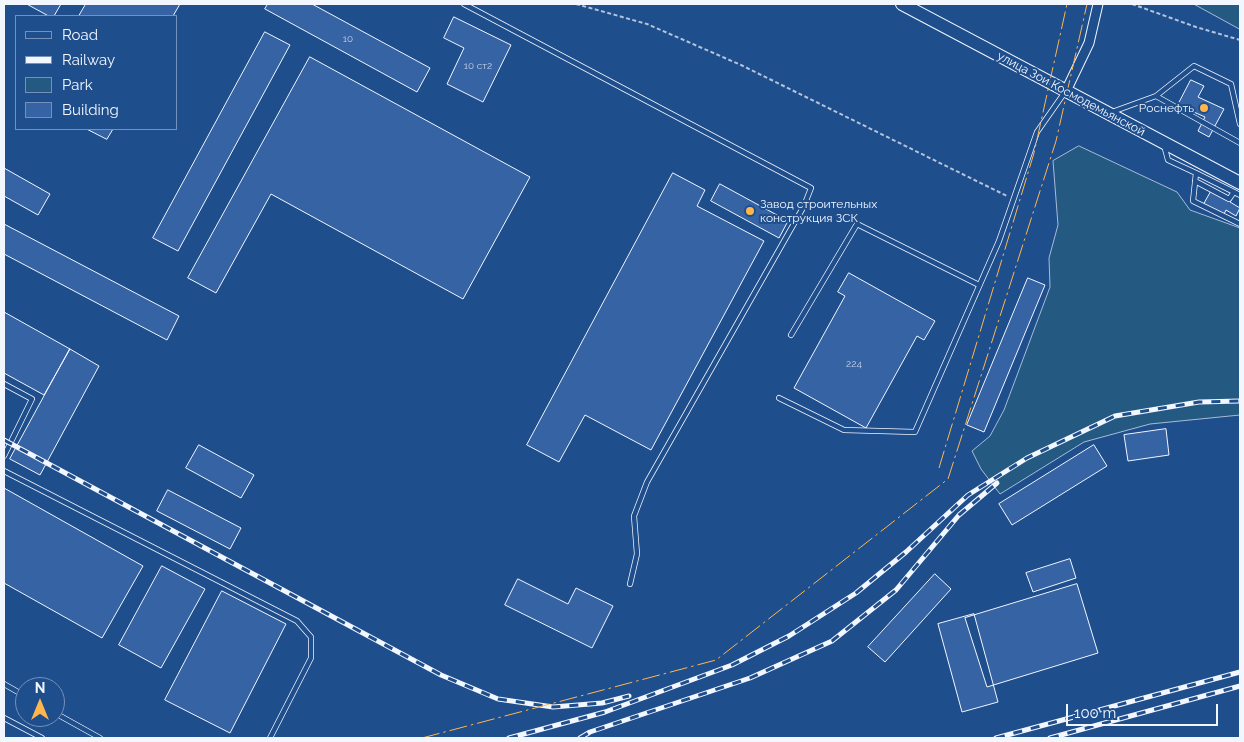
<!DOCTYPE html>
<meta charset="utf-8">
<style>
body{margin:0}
#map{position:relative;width:1244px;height:742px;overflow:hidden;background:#1f4e8c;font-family:Raleway,sans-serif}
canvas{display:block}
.frame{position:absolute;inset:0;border:5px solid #f2f6ff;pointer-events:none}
.legend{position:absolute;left:15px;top:15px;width:162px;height:115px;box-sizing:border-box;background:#1f4e8c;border:1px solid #7391ba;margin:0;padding:6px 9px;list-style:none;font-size:15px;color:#f2f6ff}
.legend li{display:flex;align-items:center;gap:10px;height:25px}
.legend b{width:25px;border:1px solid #7391ba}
.north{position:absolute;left:15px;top:677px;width:50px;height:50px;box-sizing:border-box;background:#1f4e8c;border:1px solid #7391ba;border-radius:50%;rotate:0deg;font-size:14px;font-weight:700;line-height:20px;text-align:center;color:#f2f6ff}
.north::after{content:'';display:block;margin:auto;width:18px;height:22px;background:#ffb74d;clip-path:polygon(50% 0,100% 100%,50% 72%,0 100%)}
.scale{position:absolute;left:1066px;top:704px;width:152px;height:22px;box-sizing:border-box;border:2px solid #f2f6ff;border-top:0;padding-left:6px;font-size:15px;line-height:18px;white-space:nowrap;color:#f2f6ff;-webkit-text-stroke:4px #1f4e8c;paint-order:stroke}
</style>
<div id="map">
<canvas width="1244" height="742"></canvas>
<div class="frame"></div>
<ul class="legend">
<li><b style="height:6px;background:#1f4e8c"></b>Road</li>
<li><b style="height:6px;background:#f2f6ff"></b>Railway</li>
<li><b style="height:14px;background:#245a82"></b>Park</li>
<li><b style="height:14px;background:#3563a3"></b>Building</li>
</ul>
<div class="north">N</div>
<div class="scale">100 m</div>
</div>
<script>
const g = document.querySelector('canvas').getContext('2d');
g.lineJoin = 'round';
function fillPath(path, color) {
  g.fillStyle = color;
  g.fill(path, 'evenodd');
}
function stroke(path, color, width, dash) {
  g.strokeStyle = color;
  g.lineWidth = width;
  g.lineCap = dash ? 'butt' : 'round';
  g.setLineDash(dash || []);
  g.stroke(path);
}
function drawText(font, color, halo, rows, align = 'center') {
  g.font = font + ' Raleway,sans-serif';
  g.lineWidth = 4;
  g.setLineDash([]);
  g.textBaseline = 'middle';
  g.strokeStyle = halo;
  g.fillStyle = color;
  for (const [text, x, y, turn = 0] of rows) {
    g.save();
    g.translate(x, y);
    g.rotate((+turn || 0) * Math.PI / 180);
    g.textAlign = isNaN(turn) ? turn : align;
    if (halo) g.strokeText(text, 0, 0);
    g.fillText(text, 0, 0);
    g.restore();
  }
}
const green = new Path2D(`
 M 1194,4 L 1240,4 L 1240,29 Z
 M 1079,146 L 1177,192 L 1190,210 L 1240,228 L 1240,415 L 1150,424 L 1084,442 L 1000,494 L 981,469 L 972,451 L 990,436 L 1004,410 L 1050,287 L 1049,258 L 1058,225 L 1053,161 Z`);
const building = new Path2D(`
 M 27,4 L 61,4 L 54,16 L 49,16 Z
 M 86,4 L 180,4 L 173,16 L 79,16 Z
 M 268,4 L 312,4 L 430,68 L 417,92 L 265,9 Z
 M 454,17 L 511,45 L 483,102 L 447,84 L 464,48 L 444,38 Z
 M 265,32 L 290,45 L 178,251 L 153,238 Z
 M 310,57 L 530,177 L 463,299 L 271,194 L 216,293 L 188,278 Z
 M 1191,80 L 1204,86 L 1198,97 L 1224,109 L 1209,137 L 1198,131 L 1205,117 L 1178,105 Z
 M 87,129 L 113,129 L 107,139 Z
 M 4,168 L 50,194 L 38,215 L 4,196 Z
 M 673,173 L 705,190 L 697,206 L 764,241 L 651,450 L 585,415 L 559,462 L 527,445 Z
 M 720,184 L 788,221 L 779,238 L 711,201 Z
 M 1213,188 L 1232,199 L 1230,202 L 1240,208 L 1236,216 L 1226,210 L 1224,214 L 1204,204 Z
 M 4,224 L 179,316 L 167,340 L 4,254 Z
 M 849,273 L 935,321 L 924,340 L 917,336 L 866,428 L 794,388 L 845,296 L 838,292 Z
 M 1028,278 L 1045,285 L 984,432 L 967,425 Z
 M 4,312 L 70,349 L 44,395 L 4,373 Z
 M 70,349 L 99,366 L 40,475 L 10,459 Z
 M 1166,429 L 1169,455 L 1128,461 L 1124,435 Z
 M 199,445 L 254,475 L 241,498 L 186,468 Z
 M 1094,445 L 1107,466 L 1012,525 L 999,504 Z
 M 4,488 L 143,566 L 102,638 L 4,583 Z
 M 168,490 L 241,528 L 230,549 L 157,511 Z
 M 1070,559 L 1076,578 L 1033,592 L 1026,573 Z
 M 162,566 L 205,589 L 161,668 L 119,645 Z
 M 935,574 L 951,589 L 885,662 L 868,647 Z
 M 518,579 L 568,604 L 576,588 L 613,606 L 592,648 L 505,605 Z
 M 1077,584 L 1098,653 L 987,687 L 965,618 Z
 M 222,591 L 286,624 L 230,733 L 165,700 Z
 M 974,614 L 998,702 L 962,712 L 938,624 Z`);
const path = new Path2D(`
 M 576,4 L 647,24 L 741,65 L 1007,196
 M 1132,4 L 1196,27 L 1240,40`);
const lane = new Path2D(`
 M 464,4 L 811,188 L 804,206 L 647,482 L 634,516 L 637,554 L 630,584
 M 1156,96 L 1194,66 L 1231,84 L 1240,124
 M 1112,112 L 1156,96 L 1240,143
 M 1164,145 L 1168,160 L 1196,173 L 1193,201 L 1240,224
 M 1196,173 L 1240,195
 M 1195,181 L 1229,199 L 1234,192
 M 791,335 L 857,224 L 979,285
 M 4,384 L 32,399 L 4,456
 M 779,398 L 844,430 L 915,432 L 999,241 L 1037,132 L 1065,92
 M 4,471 L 297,621 L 311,637 L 311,658 L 270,738
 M 4,684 L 25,696
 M 55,713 L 100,738
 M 4,718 L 42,738`);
const street = new Path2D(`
 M 1066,91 L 1089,43 L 1098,4`);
const secondary = new Path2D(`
 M 902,4 L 1240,183`);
const rail = new Path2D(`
 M 4,440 L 441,675 L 498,699 L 553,707 L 602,703 L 629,696
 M 509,738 L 605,712 L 732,665 L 789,636 L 856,593 L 906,552 L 968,495 L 1027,458 L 1115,416 L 1199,402 L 1240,401
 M 580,738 L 590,732 L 750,678 L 832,641 L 896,590 L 959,515 L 997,483
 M 996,738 L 1240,672
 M 1050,738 L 1240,686`);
const power = new Path2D(`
 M 939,468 L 1034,153 L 1067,4
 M 422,738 L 716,660 L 948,479 L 1056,141 L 1087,4`);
const markers = [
 [1204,108,5,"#ffb74d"],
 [750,211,5,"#ffb74d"]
];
const numberNames = [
 ["10",348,39],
 ["10 ст2",478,66],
 ["224",854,364]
];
const streetNames = [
 ["улица Зои Космодемьянской",1071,94,28]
];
const poiNames = [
 ["Роснефть",1194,108],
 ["Завод строительных",760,204,"left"],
 ["конструкция ЗСК",760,218,"left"]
];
fillPath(green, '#245a82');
stroke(green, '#a8bbd7', 1);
fillPath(building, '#3563a3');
stroke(building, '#f2f6ff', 1);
stroke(lane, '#f2f6ff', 6);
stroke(street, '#f2f6ff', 11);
stroke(secondary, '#f2f6ff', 14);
stroke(path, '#b3c4dc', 2, [4, 2.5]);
stroke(lane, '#1f4e8c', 4.5);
stroke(street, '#1f4e8c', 9);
stroke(secondary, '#1f4e8c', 12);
stroke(rail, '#f2f6ff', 5);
stroke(rail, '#1f4e8c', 3, [9]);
stroke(power, '#ffb74d', 1, [18, 4, 2.5, 4]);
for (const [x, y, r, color] of markers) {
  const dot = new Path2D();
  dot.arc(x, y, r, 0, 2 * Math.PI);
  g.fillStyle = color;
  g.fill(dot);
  stroke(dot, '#1f4e8c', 2);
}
drawText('10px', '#c3d1e8', null, numberNames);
drawText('12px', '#f2f6ff', '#1f4e8c', streetNames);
drawText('12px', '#f2f6ff', '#1f4e8c', poiNames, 'right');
</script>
